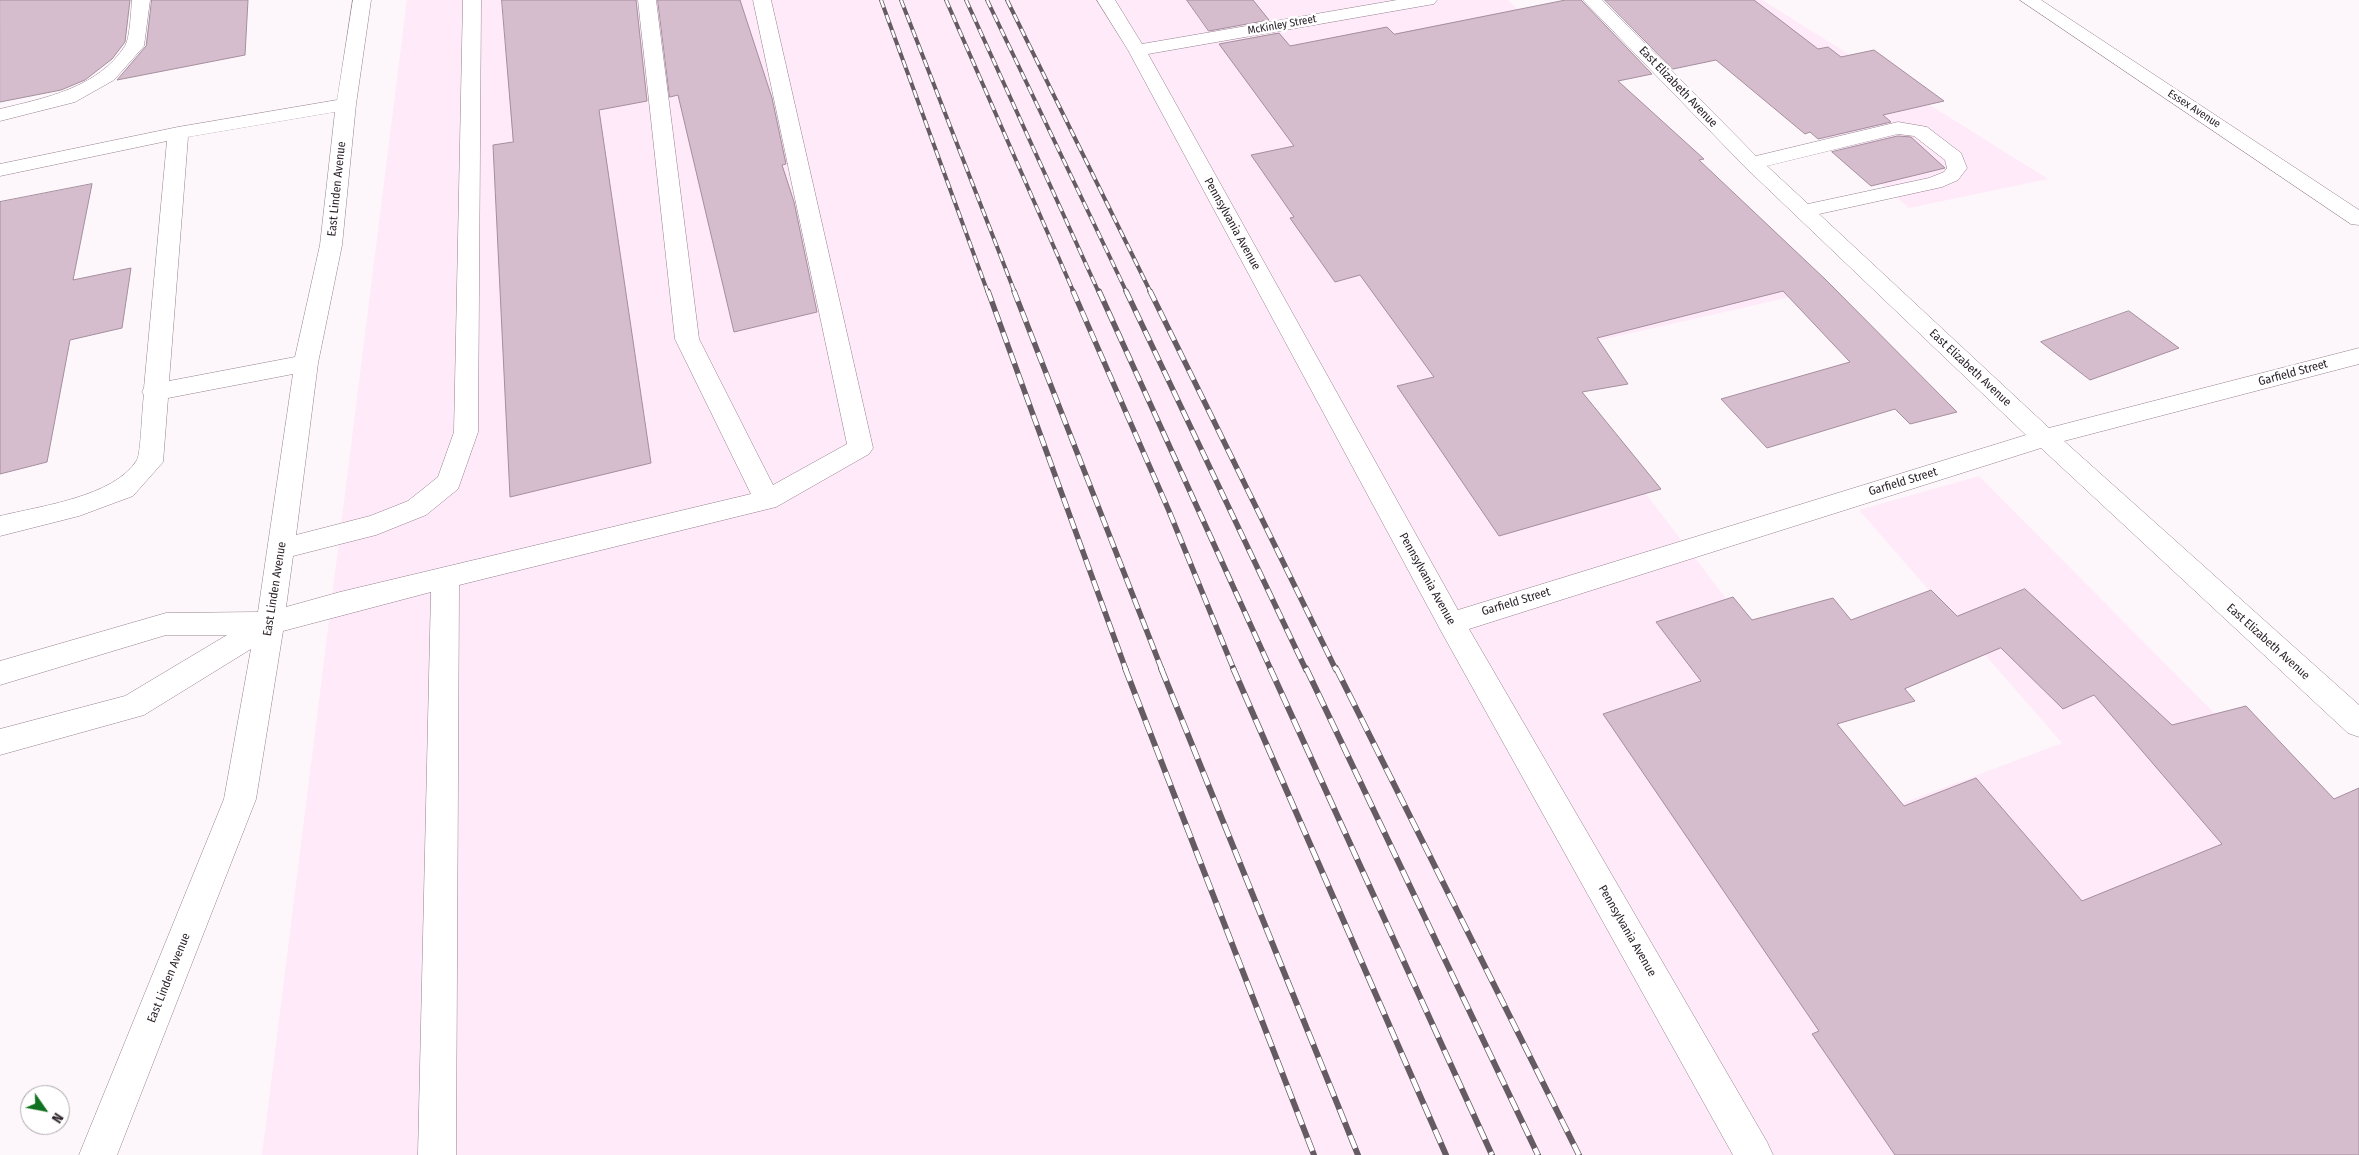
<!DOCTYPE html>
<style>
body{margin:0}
#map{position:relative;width:2359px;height:1155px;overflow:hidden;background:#fdf7fb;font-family:"Fira Sans Condensed",sans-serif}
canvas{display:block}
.north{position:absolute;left:20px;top:1085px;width:50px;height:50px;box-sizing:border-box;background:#fff;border:1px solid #aba7aa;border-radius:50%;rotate:123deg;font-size:14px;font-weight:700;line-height:20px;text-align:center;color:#2c232a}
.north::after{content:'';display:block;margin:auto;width:18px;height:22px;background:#107221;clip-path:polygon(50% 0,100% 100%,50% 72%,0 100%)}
</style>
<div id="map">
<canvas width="2359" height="1155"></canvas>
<div class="north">N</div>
</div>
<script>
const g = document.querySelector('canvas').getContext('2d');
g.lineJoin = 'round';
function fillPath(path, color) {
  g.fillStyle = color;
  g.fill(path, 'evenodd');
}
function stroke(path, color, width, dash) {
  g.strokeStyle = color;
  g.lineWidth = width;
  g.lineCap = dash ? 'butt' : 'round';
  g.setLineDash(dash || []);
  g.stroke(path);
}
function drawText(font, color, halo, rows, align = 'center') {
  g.font = font + ' "Fira Sans Condensed",sans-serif';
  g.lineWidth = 5;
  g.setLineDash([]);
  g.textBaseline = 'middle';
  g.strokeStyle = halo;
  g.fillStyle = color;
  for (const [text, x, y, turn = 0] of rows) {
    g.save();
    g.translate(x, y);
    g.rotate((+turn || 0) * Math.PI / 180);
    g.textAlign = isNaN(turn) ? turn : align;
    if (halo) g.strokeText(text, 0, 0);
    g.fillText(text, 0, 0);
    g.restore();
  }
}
const built = new Path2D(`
 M 407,0 L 1508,0 L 1799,295 L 1539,354 L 1887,809 L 2062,743 L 1859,510 L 1979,476 L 2359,859 L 2359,1155 L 262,1155 Z
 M 1668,0 L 1762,0 L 2048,179 L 1909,208 Z`);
const building = new Path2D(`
 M 0,0 L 130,0 L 125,42 L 112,59 L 85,80 L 61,90 L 0,102 Z
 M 152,0 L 248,0 L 245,55 L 117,80 L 146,46 Z
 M 502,0 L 636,0 L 647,101 L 599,110 L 651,463 L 510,497 L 493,145 L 513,142 Z
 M 658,0 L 740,0 L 772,98 L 786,164 L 782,165 L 794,202 L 817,312 L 734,332 L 678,95 L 670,97 Z
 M 1187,0 L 1253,0 L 1269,20 L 1209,31 Z
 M 1566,0 L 1581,0 L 1652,74 L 1618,81 L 1704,159 L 1699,160 L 1826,280 L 1957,412 L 1910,424 L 1895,409 L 1767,448 L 1721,399 L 1850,362 L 1783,291 L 1597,338 L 1628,384 L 1582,392 L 1661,489 L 1499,536 L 1397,386 L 1434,377 L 1360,275 L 1335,282 L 1290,218 L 1294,217 L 1251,155 L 1294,146 L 1219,44 L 1279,33 L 1290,46 L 1387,27 L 1394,34 Z
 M 1605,0 L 1754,0 L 1818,49 L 1828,47 L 1841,57 L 1874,50 L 1944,101 L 1883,115 L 1891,122 L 1818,139 L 1810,132 L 1805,134 L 1716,60 L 1673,69 Z
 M 1898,136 L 1911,137 L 1945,168 L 1871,186 L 1832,152 Z
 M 92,184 L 73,280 L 131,268 L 122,328 L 70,340 L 47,462 L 0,474 L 0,202 Z
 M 2129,311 L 2179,348 L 2090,380 L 2041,342 Z
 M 2025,589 L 2172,725 L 2246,706 L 2334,799 L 2359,788 L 2359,1155 L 1895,1155 L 1812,1034 L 1819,1031 L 1603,714 L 1701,681 L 1656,622 L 1733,597 L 1752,620 L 1833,598 L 1851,620 L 1931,590 L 1957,616 ZM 2001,648 L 2063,709 L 2094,695 L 2222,844 L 2082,901 L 1976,778 L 1904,806 L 1837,724 L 1915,701 L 1905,689 Z`);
const minor = new Path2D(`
 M 132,0 L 150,0 L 144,46 L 114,80 L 75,102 L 0,121 L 0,109 C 45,98 98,88 125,46 C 130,38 131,11 132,0 Z
 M 353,0 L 371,0 L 356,104 L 342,245 L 318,363 L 296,535 L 370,516 L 408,501 L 438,477 L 454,432 L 463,0 L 481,0 L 478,432 L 458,489 L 426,515 L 376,535 L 293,556 L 286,607 L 340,592 L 751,494 L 675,339 L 638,0 L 656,0 L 699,339 L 773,485 L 847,444 L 753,0 L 771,0 L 873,448 L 869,454 L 776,507 L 459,585 L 456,1155 L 418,1155 L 431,592 L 283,631 L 256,799 L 117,1155 L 79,1155 L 224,799 L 251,649 L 144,715 L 0,755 L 0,729 L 125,696 L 227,635 L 166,635 L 0,685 L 0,661 L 166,613 L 258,612 L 293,374 L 168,398 L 163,462 L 133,496 L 79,516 L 0,536 L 0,516 C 40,506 114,497 137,460 C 141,453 142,407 144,395 L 142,392 L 144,388 L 167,141 L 0,176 L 0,164 L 178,127 L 337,100 ZM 335,112 L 320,245 L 295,357 L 169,381 L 188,137 Z
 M 1097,0 L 1115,0 L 1142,44 L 1397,0 L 1437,0 L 1434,4 L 1428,5 L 1148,54 L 1458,610 L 2026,435 L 1745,167 L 1583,0 L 1602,0 L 1756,156 L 1898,122 L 1927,127 L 1961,153 L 1967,168 L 1958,180 L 1942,187 L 1819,214 L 2049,428 L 2359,348 L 2359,364 L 2064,441 L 2359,705 L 2359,737 L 2348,733 L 2041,448 L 1469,629 L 1767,1142 L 1773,1155 L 1733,1155 L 1441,631 L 1128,50 ZM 1898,134 L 1914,136 L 1945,160 L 1947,168 L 1944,172 L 1929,178 L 1808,204 L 1767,166 Z
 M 2020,0 L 2041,0 L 2359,210 L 2359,225 L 2351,224 Z`);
const railFar2 = new Path2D(`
 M 881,0 L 988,293
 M 901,0 L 1015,293
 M 946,0 L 1074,293
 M 966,0 L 1099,293
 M 987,0 L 1127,293
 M 1007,0 L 1151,293`);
const railFar1 = new Path2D(`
 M 988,291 L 1126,670
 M 1014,291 L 1162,670
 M 1073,291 L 1169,511 L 1234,670
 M 1099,291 L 1271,670
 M 1126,291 L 1306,670
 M 1150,291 L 1336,670`);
const rail = new Path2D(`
 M 1125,668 L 1314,1155
 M 1161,668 L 1358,1155
 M 1233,668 L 1446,1155
 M 1270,668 L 1492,1155
 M 1306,668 L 1538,1155
 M 1336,668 L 1579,1155`);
const farStreetnames = [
 ["McKinley Street",1282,25,-10],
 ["Essex Avenue",2194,109,33]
];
const streetNames = [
 ["East Elizabeth Avenue",1678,87,46],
 ["East Linden Avenue",337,189,-84],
 ["Pennsylvania Avenue",1232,224,61],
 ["East Elizabeth Avenue",1970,368,43],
 ["Garfield Street",2293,373,-15],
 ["Garfield Street",1903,482,-17],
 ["Pennsylvania Avenue",1427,579,61],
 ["East Linden Avenue",275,589,-81],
 ["Garfield Street",1516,602,-17],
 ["East Elizabeth Avenue",2268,642,42],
 ["Pennsylvania Avenue",1627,931,60],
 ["East Linden Avenue",169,978,-68]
];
fillPath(built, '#feeaf8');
fillPath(building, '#d5bdce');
stroke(building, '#a58e9d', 1);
stroke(minor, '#978190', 1);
fillPath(minor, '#fff');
stroke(railFar2, '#655c63', 4);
stroke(railFar1, '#655c63', 5.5);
stroke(rail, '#655c63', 6);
stroke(railFar2, '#fff', 2.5, [8]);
stroke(railFar1, '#fff', 4, [11]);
stroke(rail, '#fff', 4.5, [14]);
drawText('11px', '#2c232a', '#fff', farStreetnames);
drawText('12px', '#2c232a', '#fff', streetNames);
</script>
